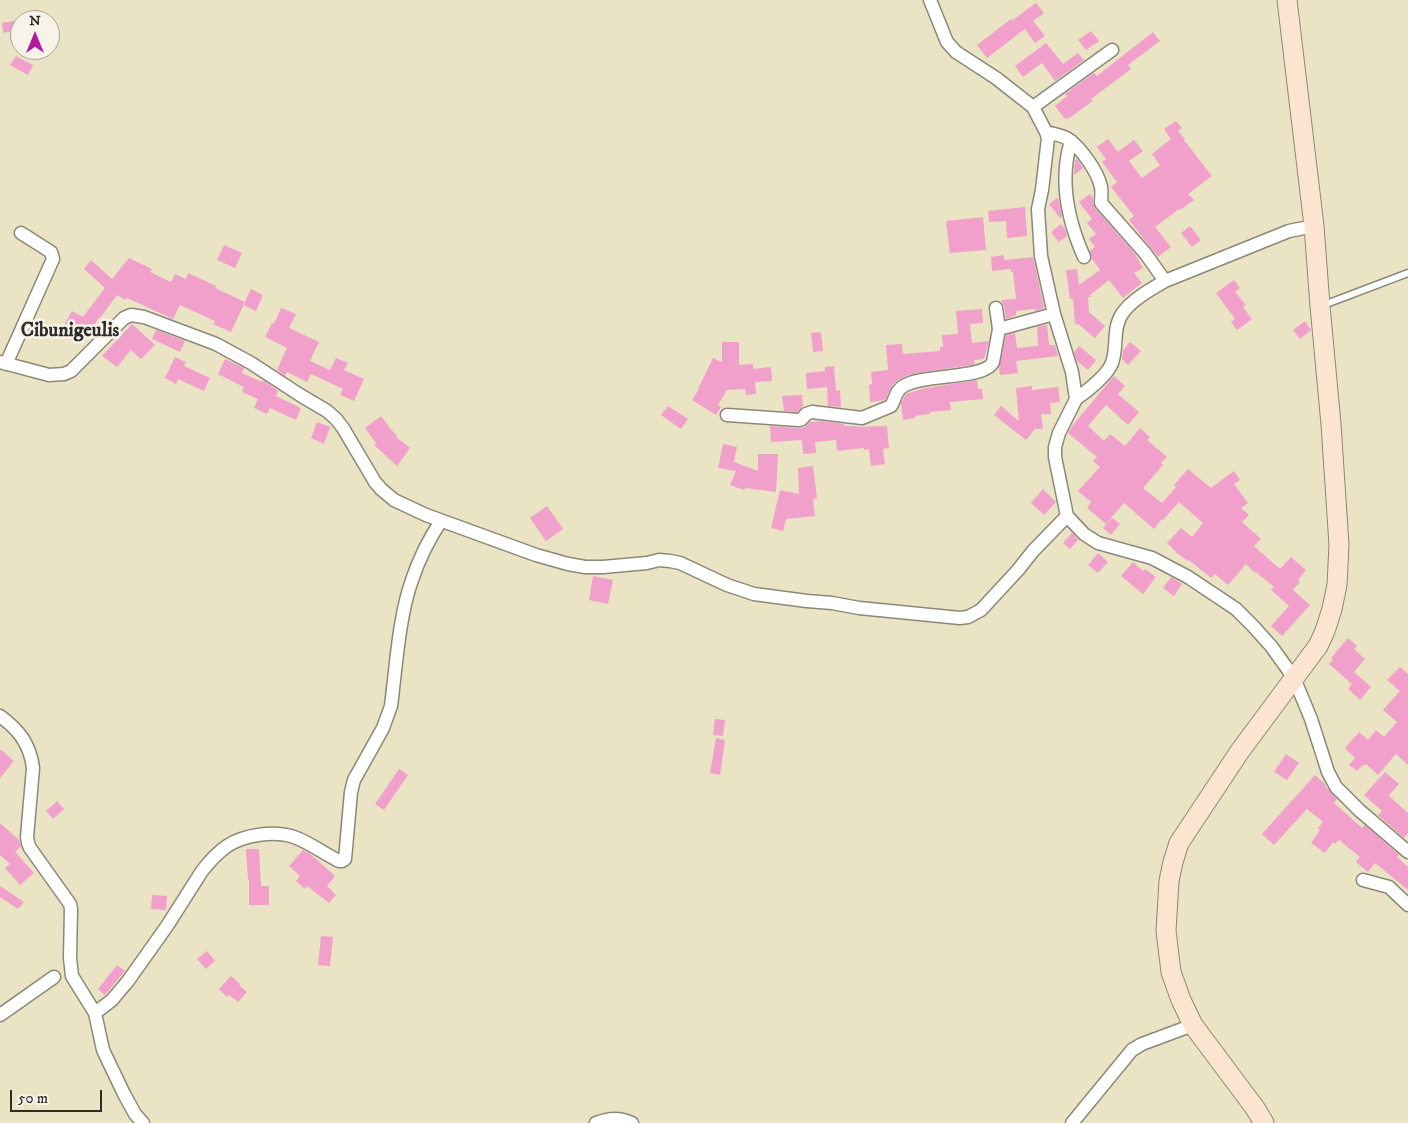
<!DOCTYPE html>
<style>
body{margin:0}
#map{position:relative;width:1408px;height:1123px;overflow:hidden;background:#eae4c5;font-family:"IM FELL DW Pica",serif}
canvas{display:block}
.north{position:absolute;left:10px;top:10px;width:50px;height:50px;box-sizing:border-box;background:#f7f3e8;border:1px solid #a5a39c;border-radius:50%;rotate:0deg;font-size:14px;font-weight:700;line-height:20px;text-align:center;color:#2b2b2b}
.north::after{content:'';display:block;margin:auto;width:18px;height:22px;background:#b5179e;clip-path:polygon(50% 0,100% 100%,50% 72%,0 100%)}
.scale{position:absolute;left:10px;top:1090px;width:92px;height:22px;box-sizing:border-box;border:2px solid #2b2b2b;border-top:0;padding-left:6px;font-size:15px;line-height:18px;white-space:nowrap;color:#2b2b2b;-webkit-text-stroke:4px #f7f3e8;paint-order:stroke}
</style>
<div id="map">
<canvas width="1408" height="1123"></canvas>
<div class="north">N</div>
<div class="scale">50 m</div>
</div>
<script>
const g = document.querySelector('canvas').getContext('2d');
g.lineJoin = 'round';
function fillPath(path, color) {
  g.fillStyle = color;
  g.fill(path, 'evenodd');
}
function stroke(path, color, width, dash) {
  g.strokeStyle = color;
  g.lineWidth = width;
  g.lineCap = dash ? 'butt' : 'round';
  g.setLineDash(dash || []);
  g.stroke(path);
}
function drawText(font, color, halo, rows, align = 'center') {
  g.font = font + ' "IM FELL DW Pica",serif';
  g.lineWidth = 5;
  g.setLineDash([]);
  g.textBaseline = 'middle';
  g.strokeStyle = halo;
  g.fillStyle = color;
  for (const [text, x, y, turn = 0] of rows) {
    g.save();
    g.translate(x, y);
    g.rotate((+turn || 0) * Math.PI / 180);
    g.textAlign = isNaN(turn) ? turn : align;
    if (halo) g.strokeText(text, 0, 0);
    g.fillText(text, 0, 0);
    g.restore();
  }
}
const building = new Path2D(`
 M 1036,3 L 1044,13 L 1033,21 L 1045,36 L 1035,43 L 1025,29 L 987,58 L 977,45 L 1011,19 L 1013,20 Z
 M 20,20 L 20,30 L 3,33 L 2,23 Z
 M 1091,31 L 1099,41 L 1086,50 L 1078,40 Z
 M 1153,32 L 1160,41 L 1128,65 L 1131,69 L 1091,99 L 1093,101 L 1068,119 L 1067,118 L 1065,119 L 1055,106 L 1067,96 L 1065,94 L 1094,73 L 1097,76 Z
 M 1046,43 L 1063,64 L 1078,53 L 1084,60 L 1055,81 L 1042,63 L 1023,77 L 1015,66 Z
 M 16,56 L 33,65 L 28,75 L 10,65 Z
 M 1176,121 L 1182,128 L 1178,131 L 1185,139 L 1184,140 L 1212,176 L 1188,194 L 1194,200 L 1180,210 L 1179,209 L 1155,227 L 1171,247 L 1158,257 L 1129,220 L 1134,216 L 1111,187 L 1117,182 L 1102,162 L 1106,159 L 1097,147 L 1108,139 L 1118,152 L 1134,140 L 1143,151 L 1129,161 L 1142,178 L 1160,165 L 1152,154 L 1171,139 L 1164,129 Z
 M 1077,159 L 1083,168 L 1074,175 L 1075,160 Z
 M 1090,194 L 1093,198 L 1093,204 L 1095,208 L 1135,254 L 1143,268 L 1134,273 L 1142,283 L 1123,298 L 1109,280 L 1090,295 L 1091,297 L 1088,297 L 1089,312 L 1105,326 L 1095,338 L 1078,324 L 1075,324 L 1073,299 L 1070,299 L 1066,270 L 1077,269 L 1079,285 L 1100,270 L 1092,259 L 1090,251 L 1095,247 L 1089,239 L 1096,234 L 1087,223 L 1092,219 L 1079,202 Z
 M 1057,198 L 1059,201 L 1062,216 L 1060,218 L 1049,204 Z
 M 1025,207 L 1027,236 L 1007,238 L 1006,221 L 989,222 L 988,211 Z
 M 983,217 L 986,250 L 950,253 L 946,221 Z
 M 1061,224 L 1065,229 L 1067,236 L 1059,242 L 1051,232 Z
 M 1190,226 L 1201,240 L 1192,247 L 1181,233 Z
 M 224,245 L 242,253 L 235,268 L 217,260 Z
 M 1004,255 L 1004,260 L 1033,257 L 1044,308 L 1035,311 L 1035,309 L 1016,311 L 1016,315 L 1006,319 L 1004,306 L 1001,300 L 1016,299 L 1013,272 L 1011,272 L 1011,269 L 992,271 L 991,257 Z
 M 129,258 L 152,269 L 150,272 L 171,282 L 175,274 L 186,279 L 188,273 L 216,286 L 215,288 L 245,302 L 231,332 L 213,324 L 215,321 L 180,305 L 173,319 L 127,298 L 125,300 L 117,295 L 100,318 L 99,317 L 87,338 L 64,325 L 72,311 L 83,317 L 105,288 L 84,269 L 91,260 L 112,279 Z
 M 1234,280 L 1240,288 L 1235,292 L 1246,305 L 1243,307 L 1252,319 L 1237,330 L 1231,322 L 1235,319 L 1216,293 Z
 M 251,289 L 263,295 L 256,311 L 243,305 Z
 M 281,308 L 296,314 L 289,328 L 319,342 L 310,361 L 330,370 L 336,358 L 348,363 L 344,370 L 364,379 L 354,401 L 340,395 L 343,389 L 311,374 L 307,382 L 287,372 L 285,376 L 277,370 L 287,348 L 265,337 L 272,323 L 274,324 Z
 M 982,309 L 983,323 L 970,324 L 972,343 L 989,341 L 984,359 L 974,360 L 975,364 L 965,366 L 922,372 L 908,375 L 898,380 L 893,384 L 885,400 L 870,402 L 869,385 L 872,384 L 871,372 L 888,370 L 886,345 L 902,344 L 903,354 L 940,351 L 940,347 L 943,347 L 942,335 L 958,334 L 956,311 Z
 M 1305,321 L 1311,330 L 1300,339 L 1293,330 Z
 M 132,324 L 155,345 L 141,359 L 131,350 L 117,367 L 102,356 Z
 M 1046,325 L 1047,325 L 1049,345 L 1055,345 L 1058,356 L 1016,361 L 1018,373 L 1000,375 L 999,367 L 1006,335 L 1015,333 L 1017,348 L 1038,346 L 1037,327 Z
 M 156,330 L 185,341 L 180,352 L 152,339 Z
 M 821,332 L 823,351 L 813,352 L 811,333 Z
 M 722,342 L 739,342 L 739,365 L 753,364 L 753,369 L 771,367 L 772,381 L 755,382 L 756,394 L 746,395 L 745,389 L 727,390 L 718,405 L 721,407 L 716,415 L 692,400 L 699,389 L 698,389 L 713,358 L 722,362 Z
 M 1130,342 L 1141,351 L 1128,365 L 1122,359 L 1123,350 Z
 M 1079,346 L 1096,360 L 1088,370 L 1077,361 L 1074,352 Z
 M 175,357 L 186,362 L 184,366 L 210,378 L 204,391 L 178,379 L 176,384 L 165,378 Z
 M 225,359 L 244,368 L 242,373 L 262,382 L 263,380 L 278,391 L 276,396 L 301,408 L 296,420 L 270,408 L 267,414 L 254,408 L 258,399 L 242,392 L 244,387 L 218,374 Z
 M 834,366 L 836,391 L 840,390 L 841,407 L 828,406 L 827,387 L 807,389 L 806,373 L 825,371 L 825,367 Z
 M 1114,376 L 1125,386 L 1118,394 L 1139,412 L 1128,425 L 1106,405 L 1088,426 L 1104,441 L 1110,434 L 1125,446 L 1140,428 L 1150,437 L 1147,440 L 1167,457 L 1161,463 L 1163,465 L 1143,488 L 1162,503 L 1176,487 L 1174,485 L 1188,469 L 1211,488 L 1234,471 L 1240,480 L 1234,484 L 1248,503 L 1241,508 L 1249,515 L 1242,522 L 1261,539 L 1254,546 L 1280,569 L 1291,557 L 1306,570 L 1298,580 L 1300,582 L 1293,590 L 1310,605 L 1282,636 L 1271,626 L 1289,606 L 1271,590 L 1274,587 L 1256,572 L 1255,573 L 1246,564 L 1228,585 L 1215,574 L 1211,578 L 1189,560 L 1188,561 L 1178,554 L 1167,543 L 1181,528 L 1192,537 L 1203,523 L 1179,502 L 1163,520 L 1162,519 L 1154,529 L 1124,503 L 1106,524 L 1087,508 L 1091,502 L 1078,491 L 1100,467 L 1093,461 L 1097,457 L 1068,433 L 1072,426 Z
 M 977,380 L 978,389 L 982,389 L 983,399 L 950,402 L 951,410 L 930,412 L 930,414 L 915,416 L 915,418 L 903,420 L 901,403 L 906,394 L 925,388 Z
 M 1032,386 L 1032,390 L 1058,387 L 1060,402 L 1050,403 L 1051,414 L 1041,414 L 1043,429 L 1035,429 L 1026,440 L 994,415 L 1001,406 L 1019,421 L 1016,388 Z
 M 802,395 L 803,406 L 797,412 L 784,411 L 782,396 Z
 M 668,406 L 688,419 L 681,429 L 661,415 Z
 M 381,416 L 390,428 L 397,436 L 396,437 L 410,448 L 397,466 L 374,445 L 376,443 L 365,428 Z
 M 821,421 L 844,424 L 844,426 L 857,426 L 857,427 L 887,426 L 889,448 L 883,449 L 885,464 L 871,466 L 869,449 L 864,450 L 864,448 L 837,451 L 836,440 L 815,442 L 816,453 L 803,454 L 802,440 L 771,442 L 770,426 L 799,428 L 805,427 L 810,422 Z
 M 317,422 L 330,427 L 324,444 L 311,438 Z
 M 723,444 L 737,447 L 734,462 L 758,471 L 758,454 L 778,454 L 776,492 L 745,488 L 744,490 L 730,485 L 736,471 L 718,468 Z
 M 813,466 L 817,498 L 813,499 L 815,516 L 786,519 L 783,531 L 771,528 L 780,490 L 799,494 L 798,468 Z
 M 1043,489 L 1056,502 L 1044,515 L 1031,503 Z
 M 547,506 L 563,529 L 546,541 L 530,518 Z
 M 1112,518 L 1120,524 L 1111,535 L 1103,528 Z
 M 1072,533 L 1078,540 L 1070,549 L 1063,543 Z
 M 1098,553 L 1108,562 L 1098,573 L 1088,565 Z
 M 1133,562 L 1143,571 L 1145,569 L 1156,577 L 1143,594 L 1121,576 Z
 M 593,576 L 613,580 L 608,604 L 589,600 Z
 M 1171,577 L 1182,584 L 1174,596 L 1163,588 Z
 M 1348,638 L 1357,646 L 1354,649 L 1365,659 L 1354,672 L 1371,687 L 1360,700 L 1348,689 L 1352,684 L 1329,664 L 1333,660 L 1331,658 Z
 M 1400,667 L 1408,674 L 1408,765 L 1396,754 L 1378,775 L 1366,764 L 1364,766 L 1363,765 L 1357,771 L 1349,765 L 1355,758 L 1345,748 L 1359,732 L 1368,740 L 1376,730 L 1384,737 L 1397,722 L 1383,710 L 1400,691 L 1387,680 Z
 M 715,719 L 725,720 L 723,736 L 713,735 Z
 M 716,738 L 725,740 L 720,775 L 710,773 Z
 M 0,749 L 14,761 L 0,778 Z
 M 1286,754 L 1299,763 L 1287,780 L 1274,772 Z
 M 399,769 L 408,775 L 384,810 L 375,804 Z
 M 1385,772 L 1399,784 L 1389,795 L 1389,796 L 1408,813 L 1408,833 L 1404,838 L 1378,815 L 1382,811 L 1364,795 Z
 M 1315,775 L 1325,784 L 1326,787 L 1337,799 L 1334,803 L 1362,828 L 1365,825 L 1399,855 L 1397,857 L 1408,867 L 1408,890 L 1375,863 L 1368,872 L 1356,862 L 1360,857 L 1339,840 L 1335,844 L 1333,842 L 1325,853 L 1311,843 L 1320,830 L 1318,828 L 1323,822 L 1307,809 L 1274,845 L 1262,834 Z
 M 57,801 L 64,809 L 53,819 L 46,811 Z
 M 0,823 L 19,840 L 21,846 L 15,852 L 34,873 L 20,885 L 5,868 L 10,864 L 0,855 Z
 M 246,849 L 259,849 L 261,886 L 269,886 L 269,905 L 249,905 L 249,880 L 248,880 Z
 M 303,850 L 309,853 L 335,876 L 327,886 L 336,895 L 329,903 L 307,886 L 305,889 L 296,881 L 300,876 L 289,866 Z
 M 0,886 L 24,902 L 18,909 L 0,897 Z
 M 152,895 L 167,896 L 166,910 L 151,909 Z
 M 321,936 L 333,937 L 330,966 L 318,965 Z
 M 207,951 L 215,961 L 206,969 L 197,959 Z
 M 117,965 L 125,971 L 105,995 L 98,989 Z
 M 231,976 L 240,984 L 239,985 L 247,992 L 238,1002 L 229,995 L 227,997 L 219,989 Z`);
const lane = new Path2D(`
 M 1321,306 L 1408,273`);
const street = new Path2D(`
 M 930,0 L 947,42 L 956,52 L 996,78 L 1033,107 L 1046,132 L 1048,138 L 1042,190 L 1038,209 L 1041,256 L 1054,314 L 1072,372 L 1076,399 L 1059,433 L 1055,447 L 1055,457 L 1067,516 L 1084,534 L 1098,543 L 1152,558 L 1188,577 L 1236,609 L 1253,626 L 1271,646 L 1294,678 L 1311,719 L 1328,772 L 1336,787 L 1359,810 L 1408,852
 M 1033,107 L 1112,50
 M 1046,132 C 1053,134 1062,135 1068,139 C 1081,148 1098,172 1101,187 C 1102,192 1101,198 1101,203 L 1145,253 L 1165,281
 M 1071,141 C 1059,180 1068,221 1084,257
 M 996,308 L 999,329 L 1054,314
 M 0,362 L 49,375 L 64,374 L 71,371 L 124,318 L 131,315 L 144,317 L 216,344 L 251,363 L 300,395 L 327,411 L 336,419 L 343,428 L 375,482 L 381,489 L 394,500 L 426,515 L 536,555 L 568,564 L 585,567 L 603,567 L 647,563 L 659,560 L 670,561 L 680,563 L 727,585 L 754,594 L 807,601 L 832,603 L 859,608 L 960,618 L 968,617 L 981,610 L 1018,570 L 1033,551 L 1067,516
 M 6,364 L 53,259 L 51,252 L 21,233
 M 1076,399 C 1087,391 1107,376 1112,363 C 1118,347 1112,329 1122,314 C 1130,301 1151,289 1165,281 L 1289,231 L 1314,226
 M 727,415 L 799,420 L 802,419 L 806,414 L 812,412 L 862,418 L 891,406 C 895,400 895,392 902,387 C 922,373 985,380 993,362 L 999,329
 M 0,716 C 19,730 30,744 33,768 L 27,837 L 28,843 L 30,848 L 70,904 L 71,909 L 70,958 L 72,976 L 95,1013 L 103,1050 L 124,1094 L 135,1114 L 143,1123
 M 1363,880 L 1389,887 L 1408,905
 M 95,1013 L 112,1000 L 128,981 L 167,926 L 202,871 C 209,862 217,853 227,846 C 244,835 274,830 294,837 C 311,843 324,854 339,861 L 342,861 L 345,859 L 351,792 L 354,780 L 383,728 L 391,706 C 396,667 399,616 412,580 C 419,559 429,539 441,521
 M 0,1015 L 54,977
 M 596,1123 C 608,1118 620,1117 632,1123
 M 1072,1123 L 1132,1050 L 1142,1044 L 1193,1025`);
const secondary = new Path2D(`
 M 1264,1123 L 1255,1108 L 1193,1025 L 1181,1000 L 1171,972 L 1166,931 L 1169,881 L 1173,862 L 1179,843 L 1240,751 L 1318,646 L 1325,631 L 1332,609 L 1337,585 L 1339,545 L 1331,424 L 1320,306 L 1314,226 L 1287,0`);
const quarterNames = [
 ["Cibunigeulis",70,332]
];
fillPath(building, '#f0a0ca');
stroke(lane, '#8a8878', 9);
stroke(street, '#8a8878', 15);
stroke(secondary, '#8a8878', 21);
stroke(lane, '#fff', 6);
stroke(street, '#fff', 12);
stroke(secondary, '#fce5d0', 19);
drawText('bold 20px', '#2b2b2b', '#f7f3e8', quarterNames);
</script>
